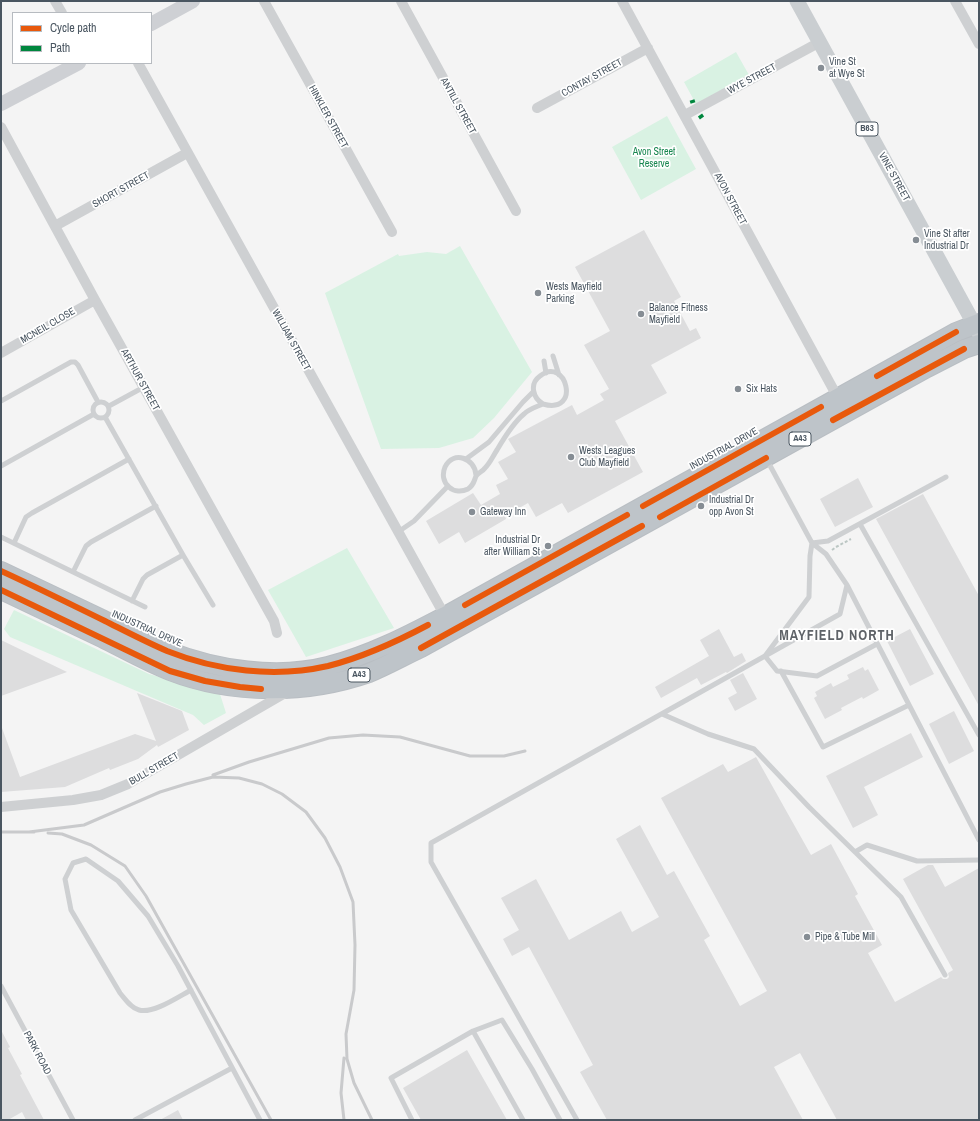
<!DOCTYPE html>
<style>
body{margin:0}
#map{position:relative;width:980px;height:1121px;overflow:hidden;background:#f4f4f4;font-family:"Archivo Narrow",sans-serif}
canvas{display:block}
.frame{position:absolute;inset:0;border:2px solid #4a5661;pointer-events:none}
.legend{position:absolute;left:12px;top:12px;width:140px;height:52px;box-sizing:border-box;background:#fff;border:1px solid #b7bbc0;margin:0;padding:5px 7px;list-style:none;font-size:12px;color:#4a5661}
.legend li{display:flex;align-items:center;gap:8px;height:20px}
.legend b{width:20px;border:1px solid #b7bbc0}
</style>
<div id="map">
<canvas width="980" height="1121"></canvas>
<div class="frame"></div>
<ul class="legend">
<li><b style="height:5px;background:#e8590c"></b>Cycle path</li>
<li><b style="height:5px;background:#00873e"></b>Path</li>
</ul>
</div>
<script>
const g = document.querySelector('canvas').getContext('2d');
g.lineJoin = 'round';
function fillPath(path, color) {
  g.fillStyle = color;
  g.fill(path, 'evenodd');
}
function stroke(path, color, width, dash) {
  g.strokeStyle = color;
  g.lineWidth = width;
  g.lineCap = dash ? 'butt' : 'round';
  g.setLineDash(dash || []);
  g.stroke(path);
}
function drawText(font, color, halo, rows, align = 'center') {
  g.font = font + ' "Archivo Narrow",sans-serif';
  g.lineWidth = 3.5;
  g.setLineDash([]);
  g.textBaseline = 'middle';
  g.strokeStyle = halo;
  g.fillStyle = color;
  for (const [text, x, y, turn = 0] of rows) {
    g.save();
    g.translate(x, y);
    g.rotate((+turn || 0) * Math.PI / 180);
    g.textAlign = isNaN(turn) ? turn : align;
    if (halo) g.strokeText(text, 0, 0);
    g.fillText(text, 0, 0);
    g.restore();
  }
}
const green = new Path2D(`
 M 736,52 L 749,75 L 696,104 L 684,82 Z
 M 667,116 L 696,169 L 641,200 L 612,147 Z
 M 460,246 L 532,372 L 494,418 L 473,438 L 439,448 L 381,449 L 325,293 L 398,254 L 399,256 L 427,252 L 446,254 Z
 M 347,548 L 394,628 L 306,657 L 268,590 Z
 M 14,610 L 149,674 L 220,694 L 226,713 L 204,725 L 193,715 L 10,637 L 4,629 Z`);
const building = new Path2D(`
 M 644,230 L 681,297 L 674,301 L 690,331 L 696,328 L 701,338 L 651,365 L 667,393 L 615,421 L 643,472 L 568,513 L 562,503 L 536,517 L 528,503 L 505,516 L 506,519 L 465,543 L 459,532 L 439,544 L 426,521 L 473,493 L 481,505 L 500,494 L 496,485 L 508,479 L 498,462 L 516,452 L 508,439 L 572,405 L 577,415 L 604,400 L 600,394 L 609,389 L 584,345 L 610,331 L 575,267 Z
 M 858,478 L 873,507 L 835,527 L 820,499 Z
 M 923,494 L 979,596 L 979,706 L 876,519 Z
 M 719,629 L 734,657 L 742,653 L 746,661 L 727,673 L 726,672 L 701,685 L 697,678 L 661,698 L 655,687 L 709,656 L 700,640 Z
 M 910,629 L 934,674 L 910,686 L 887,641 Z
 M 1,640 L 67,672 L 1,696 Z
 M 863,667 L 865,671 L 868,669 L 879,690 L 863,699 L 862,697 L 841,708 L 842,710 L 825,719 L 814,698 L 817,696 L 815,692 L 831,683 L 833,687 L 849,679 L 847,675 Z
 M 743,673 L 757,699 L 735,711 L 728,698 L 737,693 L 730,680 Z
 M 137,693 L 182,711 L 189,730 L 158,747 L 157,745 L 138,759 L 110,770 L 109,768 L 65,787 L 1,792 L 1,728 L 2,728 L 20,777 L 135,734 L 156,741 Z
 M 954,711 L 974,751 L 949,764 L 929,724 Z
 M 911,733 L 923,757 L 864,787 L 878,815 L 853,828 L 826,776 Z
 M 756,757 L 811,855 L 831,844 L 858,894 L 855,896 L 882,945 L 868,953 L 895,1002 L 941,977 L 943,979 L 947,979 L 949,977 L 948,973 L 953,970 L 903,879 L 928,865 L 933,865 L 945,887 L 979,868 L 979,1120 L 837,1120 L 800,1053 L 774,1067 L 803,1120 L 607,1120 L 580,1072 L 593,1065 L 529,947 L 512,956 L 503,939 L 519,930 L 501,898 L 536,879 L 569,940 L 621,911 L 632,932 L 659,917 L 616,839 L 640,825 L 667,875 L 674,871 L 710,936 L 704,940 L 740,1006 L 767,991 L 661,798 L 723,764 L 728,772 Z
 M 1,1030 L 10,1047 L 8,1048 L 22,1074 L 20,1075 L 44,1120 L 26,1120 L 22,1112 L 8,1120 L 1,1120 Z
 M 467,1050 L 507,1120 L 421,1120 L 403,1088 Z
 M 178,1110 L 183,1120 L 160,1120 Z`);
const path = new Path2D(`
 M 832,550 L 836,547 L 851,539`);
const lane = new Path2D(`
 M 553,356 L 559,375
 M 544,361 L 546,373
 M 1,401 L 71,362 L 75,362 L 78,365 L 98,402
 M93 410a8 8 0 1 1 16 0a8 8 0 1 1-16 0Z
 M 109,406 L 144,387
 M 105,417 L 183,555 L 213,605
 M 466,459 L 489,442 L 523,402 L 533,392
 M 1,466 L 94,414
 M 476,475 C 475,458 453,450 445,467 C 442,474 443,482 449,487 C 454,492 462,492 468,489 C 474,485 474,481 476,476 C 478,473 483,471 485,468 C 490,463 493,456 497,450 C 504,438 513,423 524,414 C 529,409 536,407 543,404 C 582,415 566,355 540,376 C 529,384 533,398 543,404
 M 860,524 L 979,735
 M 398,532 L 414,521 L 448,486
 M 1,537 L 145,607
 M 14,543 L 26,517 L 32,513 L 129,459
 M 73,572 L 86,546 L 91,542 L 156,506
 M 847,585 L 979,840
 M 132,601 L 143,579 L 147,575 L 183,555
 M 877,644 L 817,676 L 777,671 L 765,656 L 809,597 L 810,556 L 812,543 L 828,541 L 946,477
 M 781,671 L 823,747 L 909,705
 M 662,714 L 708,734 L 754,749 L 809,807 L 901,897 L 945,975
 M 855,852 L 867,845 L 917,861 L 979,860
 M 1,986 L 73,1120
 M 191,990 C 178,997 153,1014 139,1010 C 131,1008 125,999 120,993 L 71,910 L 65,879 L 73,863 L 86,859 L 118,881 L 148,916 L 178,966 L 260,1120
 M 473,1031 L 502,1020 L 532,1069 L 560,1120
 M 135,1120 L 232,1068
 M 412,1120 L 391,1078 L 473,1031 L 523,1120
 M 577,1120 L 431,862 L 431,843 L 840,614 L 847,585 L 826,554 L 812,543 L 767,460`);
const street = new Path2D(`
 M 55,1 L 62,13
 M 264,1 L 392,232
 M 401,1 L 516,211
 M 622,1 L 838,398
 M 955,1 L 979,44
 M 138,63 L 445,616
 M 537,108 L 648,48
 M 685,115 L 820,42
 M 1,127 L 95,300 L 274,621 L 277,633
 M 55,226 L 187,153
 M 1,353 L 95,300
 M 1,807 L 73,800 L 101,795 L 128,784 L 287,692`);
const secondary = new Path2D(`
 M 151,24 L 193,1
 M 1,104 L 79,63`);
const primary = new Path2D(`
 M 797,1 L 979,333`);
const highway = new Path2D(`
 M 1,571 C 35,587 68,603 102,619 C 124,630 145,642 168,651 C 217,670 277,679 328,666 C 370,655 407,636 445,616 L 877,376 L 956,332 L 979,323
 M 1,590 C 35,606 68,622 102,638 C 124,649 147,662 170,671 C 232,695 306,695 369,673 C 386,666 404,656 421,648 L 927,368 L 964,349 L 979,344`);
const rail = new Path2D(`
 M 213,775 L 249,762 L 329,738 L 363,735 L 400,737 L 470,756 L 504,756 L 525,751
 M 1,832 L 34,832
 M 29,832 L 84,825 L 160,792 L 186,784 L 213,777 L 239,778 L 262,784 L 282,794 L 306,812 L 325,838 L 340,867 L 353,902 L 355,945 L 354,990 L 346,1034 L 347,1059 L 354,1083 L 372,1120
 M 48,833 L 62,834 L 91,845 L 125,866 L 146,896 L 271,1120
 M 344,1058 L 341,1093 L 344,1120`);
const quiet = new Path2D(`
 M 692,100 L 693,103
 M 700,115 L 702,118`);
const cycleway = new Path2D(`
 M 877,376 L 956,332
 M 833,420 L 964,349
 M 643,506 L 821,407
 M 660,517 L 766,458
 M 1,571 C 36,587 70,604 105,621 C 125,631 146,642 167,651 C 217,671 275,678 328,666 C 364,657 396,642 428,625
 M 1,590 L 170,671 L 205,681 L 240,687 L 261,689
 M 465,605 L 627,515
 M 421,648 L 642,526`);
const markers = [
 [821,68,4,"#868d94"],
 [916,240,4,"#868d94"],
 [538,293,4,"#868d94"],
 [641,314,4,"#868d94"],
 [738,389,4,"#868d94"],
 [571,457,4,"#868d94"],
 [701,506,4,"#868d94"],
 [472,512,4,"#868d94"],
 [548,546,4,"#868d94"],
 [807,937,4,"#868d94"]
];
const shields = [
 [867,129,22],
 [800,439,22],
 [359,675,22]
];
const shieldNames = [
 ["B63",867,129],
 ["A43",800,439],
 ["A43",359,675]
];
const poiNames = [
 ["Vine St",829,62],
 ["at Wye St",829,74],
 ["Vine St after",924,234],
 ["Industrial Dr",924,246],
 ["Wests Mayfield",546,287],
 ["Parking",546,299],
 ["Balance Fitness",649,308],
 ["Mayfield",649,320],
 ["Six Hats",746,389],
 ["Wests Leagues",579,451],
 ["Club Mayfield",579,463],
 ["Industrial Dr",709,500],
 ["opp Avon St",709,512],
 ["Gateway Inn",480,512],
 ["Industrial Dr",540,540,"right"],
 ["after William St",540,552,"right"],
 ["Pipe & Tube Mill",815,937]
];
const streetNames = [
 ["CONTAY STREET",592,78,-29],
 ["WYE STREET",752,79,-28],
 ["ANTILL STREET",458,106,61],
 ["HINKLER STREET",328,117,61],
 ["VINE STREET",894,177,61],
 ["SHORT STREET",121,190,-29],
 ["AVON STREET",730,199,62],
 ["MCNEIL CLOSE",48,326,-30],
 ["WILLIAM STREET",291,340,61],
 ["ARTHUR STREET",140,380,61],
 ["INDUSTRIAL DRIVE",724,449,-29],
 ["INDUSTRIAL DRIVE",147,629,24],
 ["BULL STREET",154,769,-30],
 ["PARK ROAD",37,1053,62]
];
const parkNames = [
 ["Avon Street",654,152],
 ["Reserve",654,164]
];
const districtNames = [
 ["MAYFIELD NORTH",837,636]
];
fillPath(green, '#d9f2e3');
fillPath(building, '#ddddde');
stroke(highway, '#b9bec3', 20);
stroke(path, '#bcc7c4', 2, [3, 2]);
stroke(lane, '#ced0d2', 5);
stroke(street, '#ced0d2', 10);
stroke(secondary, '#ced0d4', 14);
stroke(primary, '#caced1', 15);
stroke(highway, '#bec4c9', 18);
stroke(rail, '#c9cacc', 3);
stroke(quiet, '#00873e', 5, [10, 5]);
stroke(cycleway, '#e8590c', 6);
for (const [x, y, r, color] of markers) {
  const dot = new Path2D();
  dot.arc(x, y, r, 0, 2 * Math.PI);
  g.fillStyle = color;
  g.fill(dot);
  stroke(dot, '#fff', 1.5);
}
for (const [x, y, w] of shields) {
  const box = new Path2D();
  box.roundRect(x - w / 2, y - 7, w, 14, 3);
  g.fillStyle = '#fff';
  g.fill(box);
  stroke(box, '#4a5661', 1);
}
drawText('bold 9px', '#4a5661', null, shieldNames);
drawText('10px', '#4a5661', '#fff', poiNames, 'left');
drawText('10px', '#4a5661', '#fff', streetNames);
drawText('10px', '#17864f', '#fff', parkNames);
g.letterSpacing = '1px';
drawText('bold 14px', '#5f6368', '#fff', districtNames);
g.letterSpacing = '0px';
</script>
